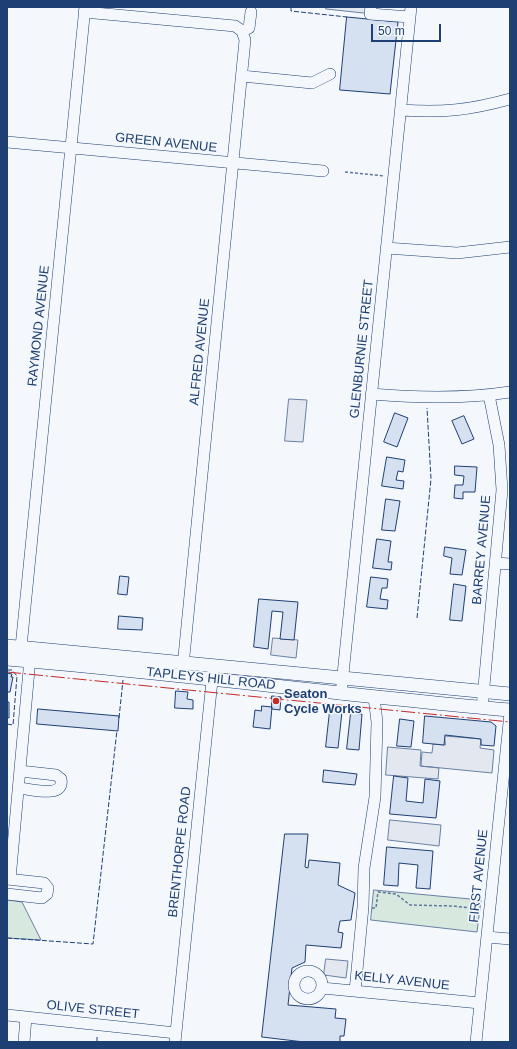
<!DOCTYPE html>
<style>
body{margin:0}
#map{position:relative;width:517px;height:1049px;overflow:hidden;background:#f4f7fb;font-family:Helvetica,sans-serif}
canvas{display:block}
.frame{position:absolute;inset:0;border:8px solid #1d3f73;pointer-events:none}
.scale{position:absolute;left:371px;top:24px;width:70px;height:18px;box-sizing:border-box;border:2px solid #1d3f73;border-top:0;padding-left:5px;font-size:12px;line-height:14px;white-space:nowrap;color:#1d3f73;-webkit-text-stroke:3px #f4f7fb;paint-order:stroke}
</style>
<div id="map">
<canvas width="517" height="1049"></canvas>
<div class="frame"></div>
<div class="scale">50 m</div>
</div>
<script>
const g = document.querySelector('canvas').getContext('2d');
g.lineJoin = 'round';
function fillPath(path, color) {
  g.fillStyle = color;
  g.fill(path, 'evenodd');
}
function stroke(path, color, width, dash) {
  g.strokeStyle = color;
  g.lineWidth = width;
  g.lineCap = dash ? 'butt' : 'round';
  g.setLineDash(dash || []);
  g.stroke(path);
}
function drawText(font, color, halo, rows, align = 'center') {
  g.font = font + ' Helvetica,sans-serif';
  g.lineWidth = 3;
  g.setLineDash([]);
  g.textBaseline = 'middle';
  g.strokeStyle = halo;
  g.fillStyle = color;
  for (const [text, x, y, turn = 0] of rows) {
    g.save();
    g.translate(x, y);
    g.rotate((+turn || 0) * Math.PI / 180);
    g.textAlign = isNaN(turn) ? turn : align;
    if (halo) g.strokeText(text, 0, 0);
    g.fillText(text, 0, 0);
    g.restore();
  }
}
const green = new Path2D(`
 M 374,890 L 481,900 L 477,932 L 371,920 Z
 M 8,900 L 22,902 L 41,940 L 7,938 Z`);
const parking = new Path2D(`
 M 326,7 L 374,7 L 373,14 L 326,9 Z
 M 289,399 L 307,400 L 303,442 L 285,441 Z
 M 273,638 L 298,640 L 296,658 L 271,655 Z
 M 445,736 L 481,739 L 480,748 L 494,750 L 492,773 L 421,766 L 422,752 L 432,753 L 433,744 L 445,745 Z
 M 388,747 L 421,750 L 420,766 L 439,768 L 438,779 L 386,775 Z
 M 390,820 L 441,825 L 439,846 L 388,840 Z
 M 326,959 L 348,961 L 346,978 L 324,975 Z`);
const building = new Path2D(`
 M 347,17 L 398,22 L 390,94 L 340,90 Z
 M 395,413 L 408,418 L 397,447 L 384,442 Z
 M 464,416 L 474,439 L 462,444 L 452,421 Z
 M 387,457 L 405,460 L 403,472 L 398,471 L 396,480 L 404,481 L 403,489 L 382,486 Z
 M 455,466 L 477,467 L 475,492 L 463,492 L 463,499 L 454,498 L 455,485 L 463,485 L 464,476 L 455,475 Z
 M 386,499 L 400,501 L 395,531 L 382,530 Z
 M 377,539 L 391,541 L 388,562 L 392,562 L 391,570 L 373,568 Z
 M 445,547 L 466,550 L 462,575 L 450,574 L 452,558 L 444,556 Z
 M 120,576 L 129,577 L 127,595 L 118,594 Z
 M 371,577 L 388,579 L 387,588 L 382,588 L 380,599 L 388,600 L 387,609 L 367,607 Z
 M 454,584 L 466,586 L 462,621 L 450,620 Z
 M 259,599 L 298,602 L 294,640 L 280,639 L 283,612 L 272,611 L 268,649 L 254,647 Z
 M 119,616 L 143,618 L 142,630 L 118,629 Z
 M 7,673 L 12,674 L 11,677 L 13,677 L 10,692 L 7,692 Z
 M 176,691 L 188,692 L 187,699 L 193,700 L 193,709 L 175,708 Z
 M 272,696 L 281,697 L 280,710 L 272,709 Z
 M 7,702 L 9,702 L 9,718 L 7,717 Z
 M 262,706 L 272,707 L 270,729 L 253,727 L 255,710 L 261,711 Z
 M 38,709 L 119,716 L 118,731 L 37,724 Z
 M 330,711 L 342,712 L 338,748 L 326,747 Z
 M 351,713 L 362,714 L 359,750 L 347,749 Z
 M 425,716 L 491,722 L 496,726 L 494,746 L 481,745 L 481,739 L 445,735 L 444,745 L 423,743 Z
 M 400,719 L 414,721 L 411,747 L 397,746 Z
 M 324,770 L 357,774 L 355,785 L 323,782 Z
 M 394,776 L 408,778 L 406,801 L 423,803 L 425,779 L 440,781 L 436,818 L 390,814 Z
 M 285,834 L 308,834 L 305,867 L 308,868 L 309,860 L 340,863 L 338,885 L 355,893 L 351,920 L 340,921 L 338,932 L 343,933 L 341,948 L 306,945 L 305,962 L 292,968 L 288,1005 L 336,1009 L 335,1018 L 346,1019 L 344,1036 L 340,1036 L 340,1042 L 304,1042 L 262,1037 Z
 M 387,847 L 433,851 L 430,889 L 416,888 L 418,865 L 399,863 L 398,886 L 384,885 Z`);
const path = new Path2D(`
 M 345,172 L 384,176
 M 372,908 L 376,908 L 378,892 L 396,894 L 410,905 L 453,906 L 480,909`);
const minor = new Path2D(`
 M 371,7 L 370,14 L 410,17
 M 84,12 L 235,26 L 242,31 L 245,40 L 182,676
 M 242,31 L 249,28 L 251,12
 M 242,76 L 312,83 L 330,74
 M 401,110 C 443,113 470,110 510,99
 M 7,142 L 323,171
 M 386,248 L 457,253 L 510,247
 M 371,394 C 418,398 464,399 510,392
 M 496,563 L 510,564
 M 341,694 L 411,7
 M 482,708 L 502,490 L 499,445 L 489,395
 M 19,788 C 31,789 65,799 61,779 L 56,775 L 20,771
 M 7,879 L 44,883 L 48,888 L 47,894 L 42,898 L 7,894
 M 10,879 L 29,670 L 29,661 L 21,647 L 85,7
 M 487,937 L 510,939
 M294 985a14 14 0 1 1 28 0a14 14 0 1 1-28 0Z
 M 322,988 L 480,1003
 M 355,991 L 363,907 L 364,868 L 375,797 L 377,722 L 374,697
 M 7,1015 L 176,1033
 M 24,1042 L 26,1017
 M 175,1042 L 213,671
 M 476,1042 L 510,713`);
const major = new Path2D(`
 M 7,646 L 510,694
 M 7,659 C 175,673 342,695 510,710`);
const fence = new Path2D(`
 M 291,7 L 291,11 L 347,17
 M 417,618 L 431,479 L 427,408
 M 7,670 L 12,670 L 17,676 L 13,725 L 7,724
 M 119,718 L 123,680
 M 7,938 L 93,944 L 117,730
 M 97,1042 L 97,1037`);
const power = new Path2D(`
 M 7,672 L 510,722`);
const markers = [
 [276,701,4,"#c62828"]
];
const streetNames = [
 ["GREEN AVENUE",166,143,6],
 ["RAYMOND AVENUE",39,326,-84],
 ["GLENBURNIE STREET",362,349,-84],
 ["ALFRED AVENUE",200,352,-84],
 ["BARREY AVENUE",482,550,-85],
 ["TAPLEYS HILL ROAD",211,679,6],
 ["BRENTHORPE ROAD",180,852,-84],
 ["FIRST AVENUE",479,876,-84],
 ["KELLY AVENUE",402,981,6],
 ["OLIVE STREET",93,1010,6]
];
const poiNames = [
 ["Seaton",284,694],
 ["Cycle Works",284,709]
];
fillPath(green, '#d7e8df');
stroke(green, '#687fa3', 1);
fillPath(parking, '#e3e8f0');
stroke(parking, '#687fa3', 1);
fillPath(building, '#d5e0f0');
stroke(building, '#1d3f73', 1);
stroke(minor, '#1d3f73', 12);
stroke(major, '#1d3f73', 14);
stroke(path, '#5e769c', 1.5, [3, 2]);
stroke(minor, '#f4f7fb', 11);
stroke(major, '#f4f7fb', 13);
stroke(fence, '#1d3f73', 1, [5, 2]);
stroke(power, '#c62828', 1, [14, 3, 2, 3]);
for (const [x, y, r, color] of markers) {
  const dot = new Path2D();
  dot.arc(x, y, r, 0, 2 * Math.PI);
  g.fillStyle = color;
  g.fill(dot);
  stroke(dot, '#f4f7fb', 1.5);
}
drawText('13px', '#1d3f73', '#f4f7fb', streetNames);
drawText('bold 13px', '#1d3f73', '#f4f7fb', poiNames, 'left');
</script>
